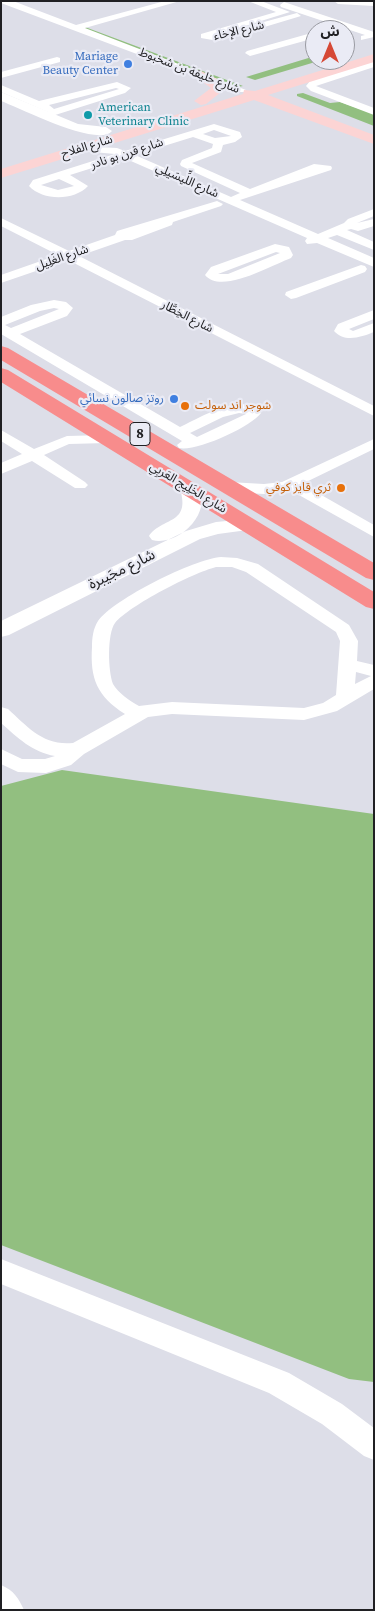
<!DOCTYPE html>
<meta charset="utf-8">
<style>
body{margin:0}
#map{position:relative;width:375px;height:1611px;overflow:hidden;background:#dddee8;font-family:"Source Serif 4","Noto Sans Arabic",serif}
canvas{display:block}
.frame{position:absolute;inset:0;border:2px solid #202023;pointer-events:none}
.north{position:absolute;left:305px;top:20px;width:50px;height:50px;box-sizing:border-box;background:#eaebf5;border:1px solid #999aa1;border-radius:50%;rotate:0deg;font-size:14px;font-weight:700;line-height:20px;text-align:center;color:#202023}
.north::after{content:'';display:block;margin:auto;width:18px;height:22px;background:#d64936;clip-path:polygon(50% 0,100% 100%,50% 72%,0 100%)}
</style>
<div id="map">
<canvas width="375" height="1611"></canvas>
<div class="frame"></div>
<div class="north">ش</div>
</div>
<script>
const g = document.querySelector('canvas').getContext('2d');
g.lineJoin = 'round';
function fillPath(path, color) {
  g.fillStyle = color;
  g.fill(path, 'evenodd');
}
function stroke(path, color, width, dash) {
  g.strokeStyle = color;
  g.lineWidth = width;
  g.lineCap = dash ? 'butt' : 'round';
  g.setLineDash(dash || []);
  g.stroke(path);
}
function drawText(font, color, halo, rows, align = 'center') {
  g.font = font + ' "Source Serif 4","Noto Sans Arabic",serif';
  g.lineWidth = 4.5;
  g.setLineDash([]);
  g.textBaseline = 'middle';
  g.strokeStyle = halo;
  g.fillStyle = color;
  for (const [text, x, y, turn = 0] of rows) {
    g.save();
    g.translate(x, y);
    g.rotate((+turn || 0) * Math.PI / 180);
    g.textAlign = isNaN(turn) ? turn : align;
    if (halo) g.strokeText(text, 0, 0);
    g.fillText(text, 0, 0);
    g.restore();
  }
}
const green = new Path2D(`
 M 85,27 L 243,86 L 238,87 L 81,29 Z
 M 315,56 L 315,60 L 322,60 L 255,80 L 246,77 Z
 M 303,93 L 330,103 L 340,102 L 374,114 L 374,126 L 297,96 L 297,94 Z
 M 62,770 L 374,814 L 374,1382 L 349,1379 L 1,1245 L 1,786 Z`);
const minor = new Path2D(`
 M 1,1 L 13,1 L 76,25 L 165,1 L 180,1 L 85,28 L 246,90 L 244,92 L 238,92 L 1,3 Z
 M 248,1 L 261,1 L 290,12 L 216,35 L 297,13 L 301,16 L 218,41 L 201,38 L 201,34 L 276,12 Z
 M 334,1 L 374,1 L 374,6 L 338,4 Z
 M 284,2 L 374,32 L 374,37 L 361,40 L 361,36 L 365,35 L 281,7 L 280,5 Z
 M 315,32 L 315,38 L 250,56 L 245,53 L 247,51 Z
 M 57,57 L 60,58 L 60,62 L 1,78 L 1,72 Z
 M 374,61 L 374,67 L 316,86 L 374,108 L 374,115 L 311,91 L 306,86 L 310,81 Z
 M 117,82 L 131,88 L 125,93 L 52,116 L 48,115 L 48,112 L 1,92 L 1,85 L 39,101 ZM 116,88 L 119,89 L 54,109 L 49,105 Z
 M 214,124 L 240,132 L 242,137 L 235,142 L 223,145 L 221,152 L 192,163 L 250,189 L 314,164 L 331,166 L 332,168 L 331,170 L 240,200 L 318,234 L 344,223 L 348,219 L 374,209 L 374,216 L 357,223 L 374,219 L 374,226 L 358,231 L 351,229 L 347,230 L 374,242 L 374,250 L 337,235 L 328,238 L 374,258 L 374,267 L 317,243 L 307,244 L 305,241 L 307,238 L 124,158 L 70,175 L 88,186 C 74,201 43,201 29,186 L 33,180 L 115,154 L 82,151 L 78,150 L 77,148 L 78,146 L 117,148 L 125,151 ZM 214,130 L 231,136 L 215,138 L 203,134 ZM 193,137 L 213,144 L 212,148 L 182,160 L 180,164 L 181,166 L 240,193 L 231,197 L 135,155 ZM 59,179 L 74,186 L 58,190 L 41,185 Z
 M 217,201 L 223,204 L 221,206 L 173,222 L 172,225 L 132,240 L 125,240 L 79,256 L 374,406 L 374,416 L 68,260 L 1,283 L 1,275 L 58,255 L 1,226 L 1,218 L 69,251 L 115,235 L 117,231 Z
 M 275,244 L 289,247 L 293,255 L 291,258 C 272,265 221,295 205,275 L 211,267 ZM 276,252 L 280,253 L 228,274 L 218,274 Z
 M 361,265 L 365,266 L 367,269 L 365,272 L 296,298 L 291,299 L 285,295 L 286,292 Z
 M 54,300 L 66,302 L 73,308 L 67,316 L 20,334 L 180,427 C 199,418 245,390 261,413 C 251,427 196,452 179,448 L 177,445 L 182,441 L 1,334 L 1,317 L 31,305 ZM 54,308 L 59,309 L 11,328 L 5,325 L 40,311 ZM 239,413 L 246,414 L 197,437 L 190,433 L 223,417 Z
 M 374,310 L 374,319 L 349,329 L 353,331 L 374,323 L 374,332 C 361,337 345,343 334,331 L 338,324 Z
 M 1,430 L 34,449 L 67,436 L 107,435 L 112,436 L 114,439 L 112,442 L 107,443 L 69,444 L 44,455 L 85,482 L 88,485 L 85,488 L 75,488 L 32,461 L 1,474 L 1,463 L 22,454 L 1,441 Z
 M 374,439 L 374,449 L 302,484 L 374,525 L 374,537 L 290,490 L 264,494 L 229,492 L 224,490 L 221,487 L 224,484 L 229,482 L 264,484 L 282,482 Z
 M 221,557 L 237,558 L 258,564 L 349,625 L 358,641 L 357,661 L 374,665 L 374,689 L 337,711 L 304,720 L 172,714 L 148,717 L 84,754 L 71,765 L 46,773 L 18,772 L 1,764 L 1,749 L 22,759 L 45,759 L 55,756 C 32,752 18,738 1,723 L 1,707 L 8,709 C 28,727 43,746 73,743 L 125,714 C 97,696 90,679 92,647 C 92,638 93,629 98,621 C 114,599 194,559 221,557 ZM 216,567 L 232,567 L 246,572 L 336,632 L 340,641 L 336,695 L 323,703 L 304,708 L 172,702 L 139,706 C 130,701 118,693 113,684 C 108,671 107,634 115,623 C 130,605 193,573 216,567 ZM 356,672 L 371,676 L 355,684 Z
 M 1,1259 L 289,1373 L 342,1404 L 374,1428 L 374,1460 L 364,1456 L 322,1424 L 269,1393 L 1,1284 Z
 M 1,1585 C 14,1591 18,1597 24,1610 L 1,1610 Z`);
const tertiary = new Path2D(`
 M 1,92 L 78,124 L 106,127 L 112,131 C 98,148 20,108 1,101 Z
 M 190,483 L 197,485 C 215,511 179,547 152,540 L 149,536 C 162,517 191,525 180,489 L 183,485 Z
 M 248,519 L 255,521 L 258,525 L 255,529 L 218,534 L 200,539 L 9,635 L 1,637 L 1,621 L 186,531 L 216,522 Z`);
const secondary = new Path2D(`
 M 374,54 L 374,62 L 268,95 L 374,135 L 374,144 L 254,100 L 1,178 L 1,169 L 243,94 L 244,90 L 255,91 Z
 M 199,70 L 219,80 L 225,89 L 206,104 L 201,105 L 194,101 L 211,88 L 192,74 Z`);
const trunk = new Path2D(`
 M 1,346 L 8,348 L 374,563 L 374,580 L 366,578 L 1,360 Z
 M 1,368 L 8,370 L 374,592 L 374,609 L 366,607 L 1,382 Z`);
const markers = [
 [128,64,5,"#3f7fe0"],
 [88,115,5,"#0f9aa8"],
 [174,399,5,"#3f7fe0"],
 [185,406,5,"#e8710a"],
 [341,488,5,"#e8710a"]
];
const farStreetnames = [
 ["شارع الإخاء",239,31,-13],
 ["شارع خليفة بن شخبوط",189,71,21],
 ["شارع الفلاح",87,147,-17],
 ["شارع قرن بو نادر",127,154,-18],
 ["شارع اللِّيسَيلِي",187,181,24],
 ["شارع الغَلِيل",62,258,-19],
 ["شارع الخِطَّار",187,317,27],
 ["شارع الخَلِيج العَربِي",188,488,31]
];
const farShopnames = [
 ["Mariage",118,57],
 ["Beauty Center",118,71],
 ["روتز صالون نسائي",164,399]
];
const farCulturenames = [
 ["American",98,108],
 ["Veterinary Clinic",98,122]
];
const farFoodnames = [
 ["شوجر اند سولت",195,406],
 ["ثري قايز كوفي",331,488,"right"]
];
const shields = [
 [140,434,20]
];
const shieldNames = [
 ["8",140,434]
];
const streetNames = [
 ["شارع مجَيبرة",122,570,-26]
];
fillPath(green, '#92bf80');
fillPath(minor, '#fff');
fillPath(tertiary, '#fff');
fillPath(secondary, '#fcd4d4');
fillPath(trunk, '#f88c8c');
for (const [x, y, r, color] of markers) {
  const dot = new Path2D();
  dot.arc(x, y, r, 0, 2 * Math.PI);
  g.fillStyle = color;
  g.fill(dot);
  stroke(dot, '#eaebf5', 2);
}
drawText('12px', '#202023', '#eaebf5', farStreetnames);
drawText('12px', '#366cbe', '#eaebf5', farShopnames, 'right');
drawText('12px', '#0d838f', '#eaebf5', farCulturenames, 'left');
drawText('12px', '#c56008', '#eaebf5', farFoodnames, 'left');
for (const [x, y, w] of shields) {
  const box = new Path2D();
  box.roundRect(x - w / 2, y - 11.5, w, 23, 4);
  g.fillStyle = '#eaebf5';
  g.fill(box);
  stroke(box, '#202023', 1);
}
drawText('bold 14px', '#202023', null, shieldNames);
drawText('15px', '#202023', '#eaebf5', streetNames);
</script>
